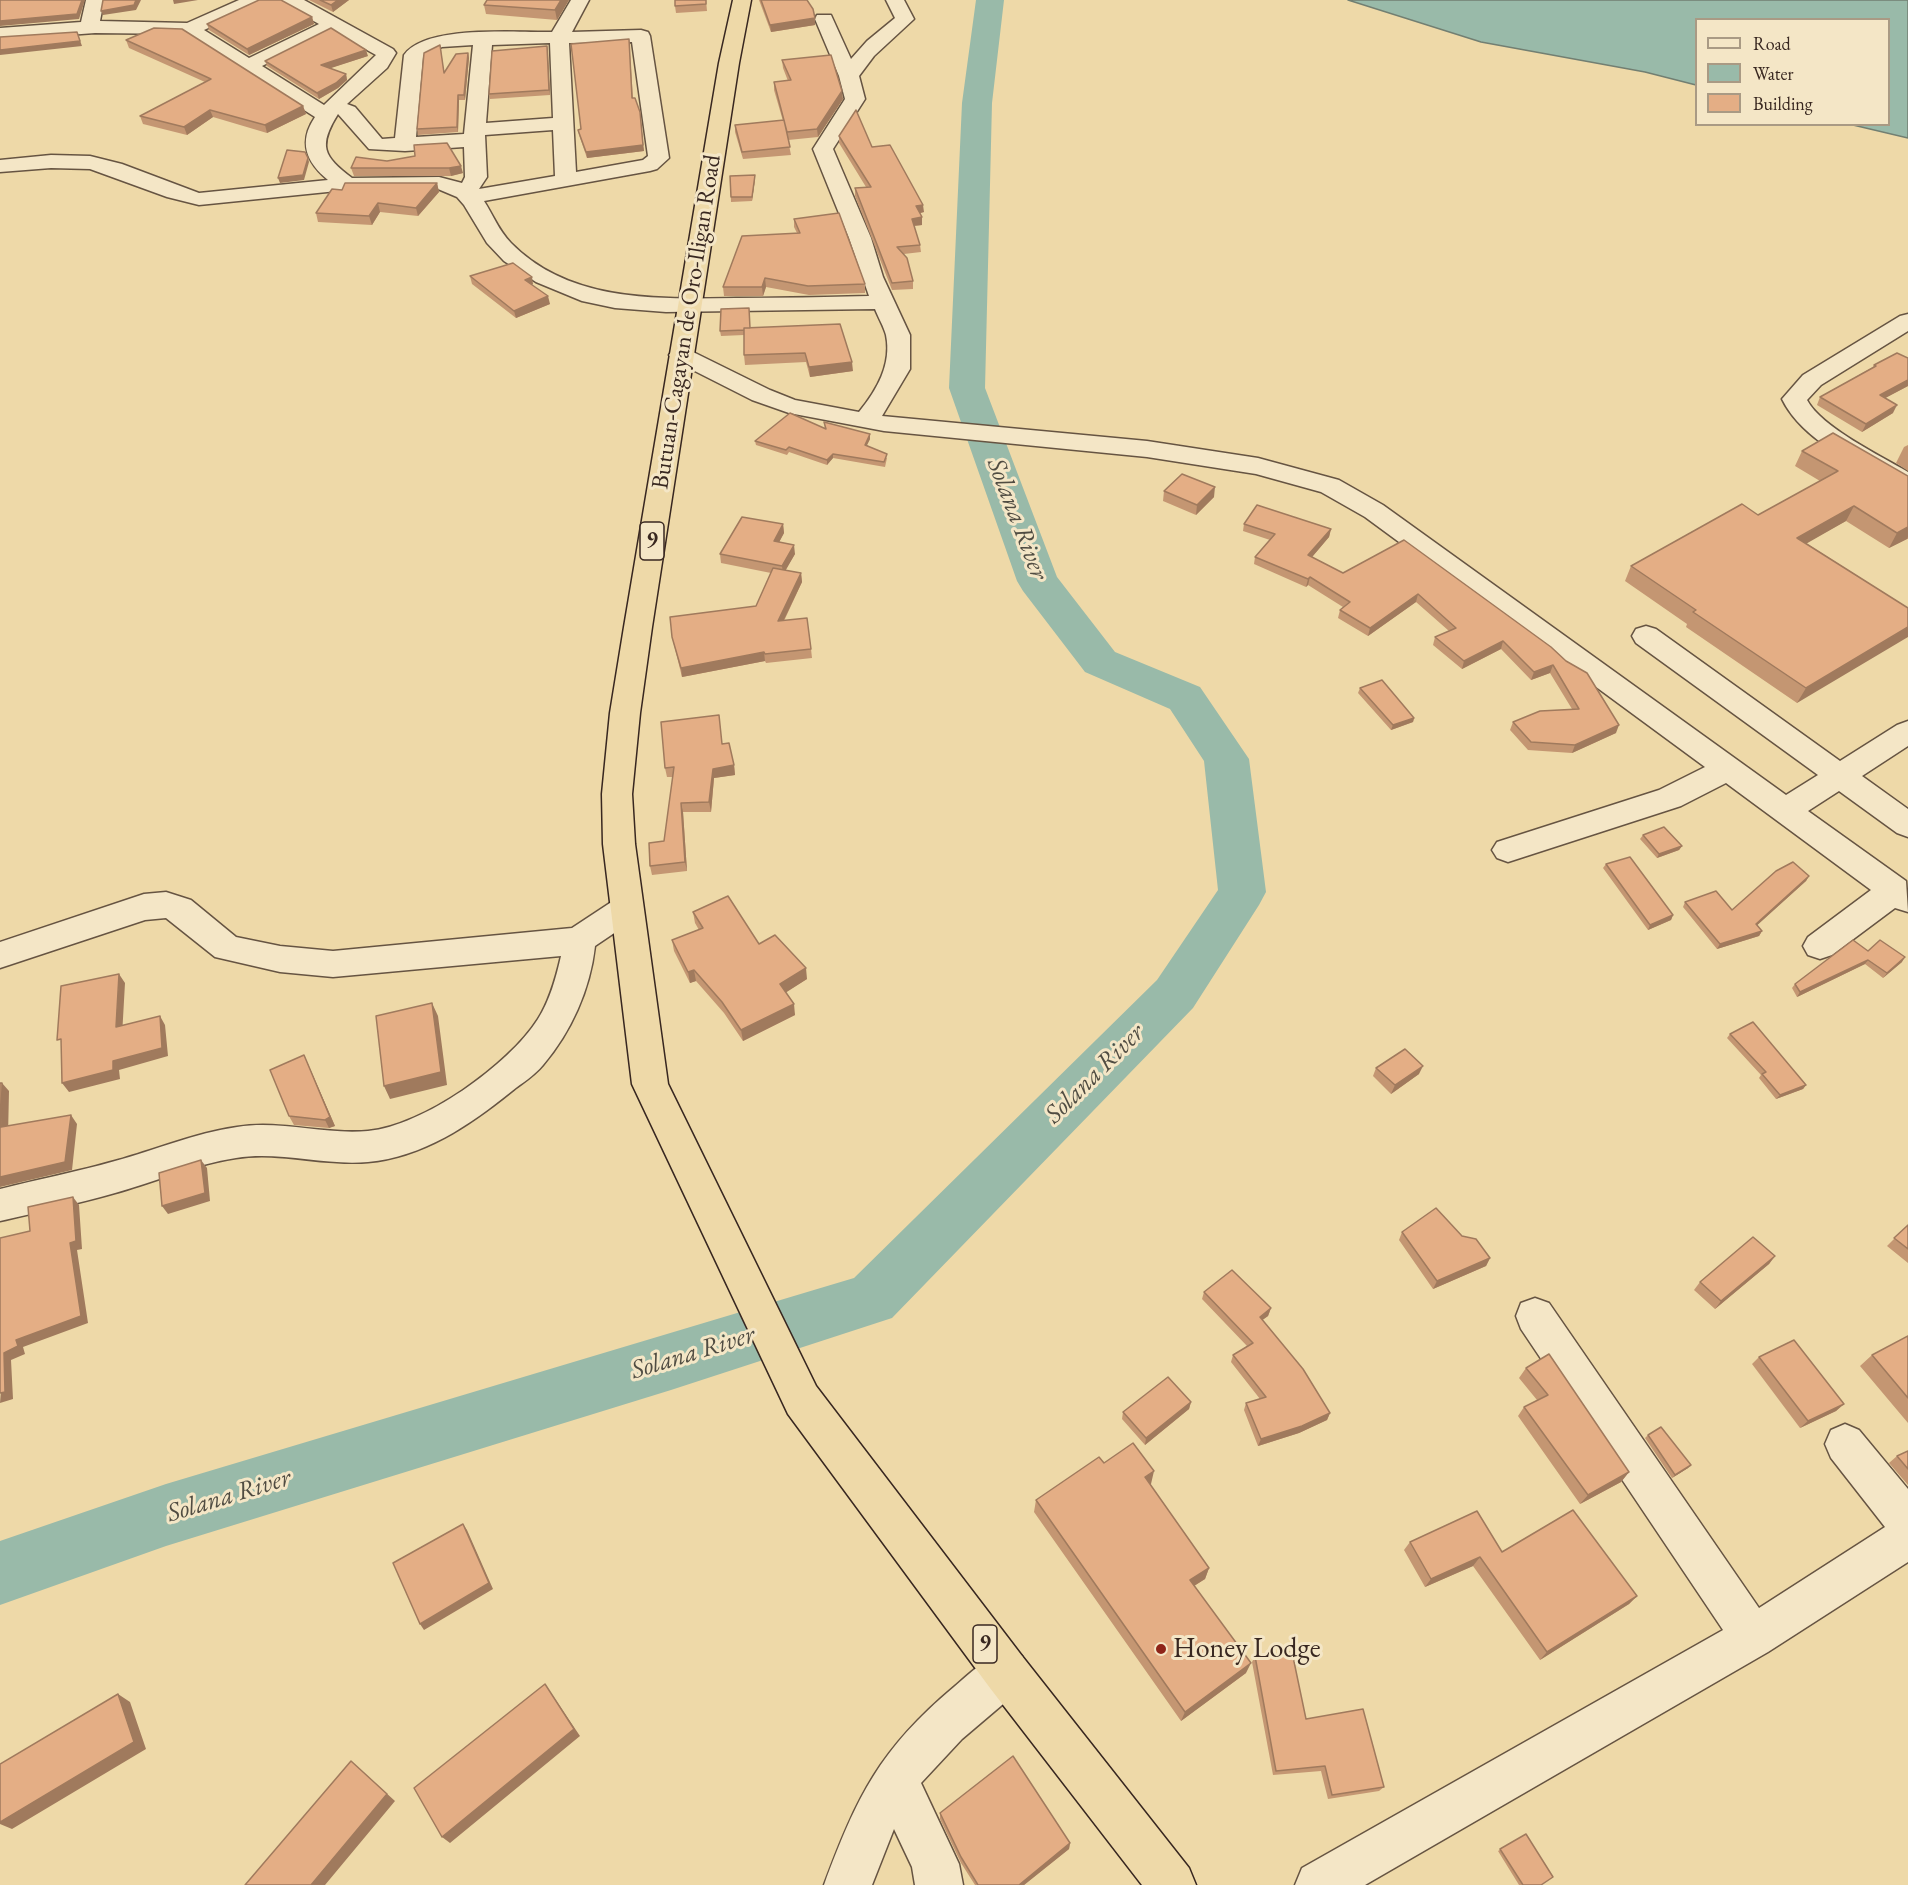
<!DOCTYPE html>
<style>
body{margin:0}
#map{position:relative;width:1908px;height:1885px;overflow:hidden;background:#eed9a8;font-family:"EB Garamond",serif}
canvas{display:block}
.legend{position:absolute;left:1695px;top:18px;width:195px;height:108px;box-sizing:border-box;background:#f4e6c6;border:2px solid #a99a84;margin:0;padding:8px 10px;list-style:none;font-size:18px;color:#382720}
.legend li{display:flex;align-items:center;gap:12px;height:30px}
.legend b{width:30px;border:2px solid #a99a84}
</style>
<div id="map">
<canvas width="1908" height="1885"></canvas>
<ul class="legend">
<li><b style="height:8px;background:#f4e6c6"></b>Road</li>
<li><b style="height:16px;background:#99baa9"></b>Water</li>
<li><b style="height:16px;background:#e4ae85"></b>Building</li>
</ul>
</div>
<script>
const g = document.querySelector('canvas').getContext('2d');
g.lineJoin = 'round';
function fillPath(path, color) {
  g.fillStyle = color;
  g.fill(path, 'evenodd');
}
function stroke(path, color, width, dash) {
  g.strokeStyle = color;
  g.lineWidth = width;
  g.lineCap = dash ? 'butt' : 'round';
  g.setLineDash(dash || []);
  g.stroke(path);
}
function drawText(font, color, halo, rows, align = 'center') {
  g.font = font + ' "EB Garamond",serif';
  g.lineWidth = 6;
  g.setLineDash([]);
  g.textBaseline = 'middle';
  g.strokeStyle = halo;
  g.fillStyle = color;
  for (const [text, x, y, turn = 0] of rows) {
    g.save();
    g.translate(x, y);
    g.rotate((+turn || 0) * Math.PI / 180);
    g.textAlign = isNaN(turn) ? turn : align;
    if (halo) g.strokeText(text, 0, 0);
    g.fillText(text, 0, 0);
    g.restore();
  }
}
const water = new Path2D(`
 M 1348,0 L 1908,0 L 1908,138 L 1853,125 L 1888,124 L 1888,20 L 1696,20 L 1696,85 L 1645,72 L 1481,42 Z`);
const river = new Path2D(`
 M 976,0 L 1004,0 L 992,103 L 985,388 L 1057,577 L 1115,652 L 1200,687 L 1249,759 L 1266,892 L 1259,905 L 1193,1008 L 892,1318 L 671,1390 L 166,1546 L 0,1605 L 0,1541 L 166,1484 L 854,1278 L 1157,980 L 1218,890 L 1204,761 L 1170,709 L 1085,672 L 1023,591 L 1017,581 L 949,388 L 962,103 Z`);
const minor = new Path2D(`
 M 86,0 L 104,0 L 100,21 L 187,23 L 239,0 L 263,0 L 261,4 L 204,30 L 249,58 L 319,24 L 283,4 L 281,0 L 304,0 L 393,49 L 396,53 L 387,68 L 347,104 L 355,107 L 382,139 L 395,138 L 404,55 C 426,24 517,33 552,32 L 571,0 L 589,0 L 572,32 L 641,30 L 648,32 L 650,36 L 669,158 L 657,169 L 650,171 L 484,201 C 493,215 499,231 511,243 C 570,303 659,299 736,298 C 780,298 825,297 869,296 L 849,238 L 813,149 L 845,99 L 839,76 L 815,19 L 817,15 L 831,15 L 851,59 L 867,41 L 895,18 L 886,0 L 904,0 L 914,19 L 874,56 L 859,76 L 865,99 L 833,149 L 871,238 L 883,277 L 910,335 L 910,369 L 882,416 L 1147,441 L 1258,458 L 1339,480 L 1383,505 L 1786,795 L 1818,775 L 1636,643 L 1632,636 L 1636,629 L 1646,626 L 1656,629 L 1840,761 L 1897,725 L 1908,721 L 1908,746 L 1862,776 L 1908,809 L 1908,837 L 1897,833 L 1839,791 L 1808,811 L 1906,881 L 1908,912 L 1895,908 L 1832,955 L 1820,959 L 1808,955 L 1803,946 L 1808,937 L 1871,890 L 1726,783 L 1681,806 L 1508,862 L 1497,858 L 1492,850 L 1497,842 L 1659,790 L 1705,767 L 1365,517 L 1321,492 L 1256,474 L 1147,457 L 884,431 L 789,413 L 752,400 L 673,360 L 669,355 L 673,350 L 681,348 L 689,350 L 770,390 L 795,400 L 859,412 C 877,390 892,364 886,335 C 884,327 878,317 875,309 L 666,312 L 615,308 L 582,301 L 536,282 L 504,261 L 487,243 L 464,205 L 457,197 L 438,189 L 347,190 L 199,205 L 167,197 L 90,169 L 51,168 L 0,172 L 0,160 L 51,155 L 90,156 L 122,164 L 199,193 L 328,180 C 306,162 298,142 315,117 L 185,34 L 95,33 L 0,40 L 0,28 L 81,22 ZM 333,31 L 376,55 L 324,105 L 262,66 ZM 632,42 L 648,156 L 643,160 L 576,172 L 569,43 ZM 550,43 L 553,118 L 486,123 L 492,45 ZM 473,45 L 464,134 L 416,137 L 423,57 L 442,47 ZM 338,114 L 369,149 L 405,151 L 464,147 L 465,177 L 462,183 L 439,177 L 352,178 C 323,156 318,146 338,114 ZM 553,130 L 555,176 L 479,189 L 487,177 L 485,135 Z
 M 1908,314 L 1908,331 L 1821,385 L 1807,400 C 1821,427 1881,456 1908,472 L 1908,491 L 1899,489 C 1859,465 1803,442 1782,399 L 1803,375 L 1900,316 Z
 M 166,892 L 191,900 L 236,937 L 280,946 L 333,951 L 572,928 L 616,899 L 627,895 L 638,899 L 643,908 L 638,917 L 595,946 C 590,990 571,1032 543,1065 C 534,1076 522,1083 512,1091 C 470,1125 423,1157 368,1162 C 324,1166 280,1151 236,1158 C 195,1164 155,1182 115,1193 C 77,1204 38,1212 0,1221 L 0,1189 C 38,1179 77,1172 115,1161 C 155,1150 195,1133 237,1127 C 281,1120 324,1135 368,1131 C 423,1126 509,1065 538,1019 C 550,1000 556,978 561,956 L 333,977 L 280,972 L 215,957 L 166,918 L 145,920 L 0,968 L 0,942 L 144,894 Z
 M 1535,1298 L 1549,1303 L 1759,1608 L 1885,1527 L 1831,1458 L 1825,1444 L 1831,1430 L 1845,1424 L 1859,1430 L 1908,1489 L 1908,1562 L 1768,1652 L 1365,1885 L 1295,1885 L 1302,1868 L 1723,1630 L 1521,1329 L 1516,1316 L 1521,1303 Z
 M 1006,1650 L 1022,1656 L 1028,1672 L 1022,1688 L 962,1739 L 921,1783 L 959,1864 L 963,1885 L 915,1885 L 912,1867 L 894,1829 L 872,1885 L 824,1885 C 857,1796 880,1749 954,1687 C 970,1673 986,1658 1006,1650 Z`);
const highway = new Path2D(`
 M 733,0 L 751,0 L 739,63 L 652,627 L 640,713 L 632,794 L 635,844 L 668,1084 L 816,1386 L 1022,1656 L 1189,1868 L 1196,1885 L 1142,1885 L 990,1688 L 788,1414 L 632,1084 L 603,844 L 602,794 L 610,713 L 624,627 L 719,63 Z`);
const wall = new Path2D(`
 M 309,0 L 349,0 L 333,12 Z
 M 487,0 L 569,0 L 557,20 L 486,14 L 484,5 Z
 M 706,0 L 707,11 L 676,13 L 675,6 Z
 M 759,0 L 807,0 L 815,18 L 815,25 L 771,32 Z
 M 312,17 L 314,24 L 249,55 L 209,30 L 207,24 Z
 M 629,39 L 633,98 L 644,151 L 587,158 L 579,135 L 578,130 L 581,129 Z
 M 126,40 L 303,106 L 306,114 L 267,133 L 213,117 L 187,135 L 143,124 L 140,116 L 205,82 L 129,48 Z
 M 547,46 L 550,95 L 490,99 L 489,94 Z
 M 441,50 L 444,72 L 468,53 L 469,58 L 465,100 L 459,100 L 458,132 L 418,135 L 417,129 Z
 M 368,56 L 330,68 L 346,74 L 347,80 L 338,88 L 319,99 L 267,66 L 265,61 Z
 M 782,60 L 843,99 L 818,137 L 788,140 L 791,155 L 743,159 L 735,132 L 735,125 L 783,121 L 774,90 L 774,82 L 788,81 L 783,68 Z
 M 839,136 L 872,147 L 924,212 L 920,213 L 922,217 L 922,225 L 914,226 L 920,245 L 921,252 L 904,254 L 913,281 L 913,289 L 892,290 L 855,196 L 855,188 L 866,187 L 839,143 Z
 M 415,156 L 463,173 L 451,176 L 354,176 L 351,168 Z
 M 730,176 L 755,179 L 752,201 L 731,202 Z
 M 437,183 L 439,192 L 418,216 L 380,212 L 372,225 L 318,222 L 316,213 L 342,190 Z
 M 794,219 L 865,284 L 865,293 L 809,295 L 766,287 L 763,296 L 724,296 L 723,287 L 797,233 L 794,227 Z
 M 470,276 L 533,284 L 532,285 L 550,304 L 516,318 L 472,284 Z
 M 750,328 L 853,371 L 810,377 L 806,362 L 745,365 L 744,355 L 744,335 L 721,336 L 720,331 Z
 M 1874,365 L 1908,386 L 1885,398 L 1893,413 L 1862,432 L 1817,405 L 1820,397 L 1873,367 Z
 M 824,422 L 870,434 L 870,439 L 867,445 L 887,458 L 885,467 L 833,458 L 827,465 L 789,452 L 787,455 L 756,445 L 755,441 L 825,428 Z
 M 1908,445 L 1908,471 L 1896,463 L 1904,447 Z
 M 1802,451 L 1908,476 L 1908,539 L 1907,539 L 1889,548 L 1846,521 L 1806,543 L 1908,608 L 1797,703 L 1686,627 L 1687,624 L 1625,581 L 1631,566 L 1758,515 L 1820,481 L 1795,466 Z
 M 1164,491 L 1214,497 L 1196,515 L 1163,501 Z
 M 783,524 L 784,533 L 779,542 L 795,554 L 785,570 L 801,573 L 802,582 L 784,621 L 811,649 L 812,658 L 766,663 L 765,661 L 682,677 L 672,637 L 756,606 L 771,573 L 721,563 L 720,554 Z
 M 1244,524 L 1331,529 L 1329,537 L 1312,557 L 1343,573 L 1404,540 L 1551,647 L 1616,733 L 1572,753 L 1528,750 L 1510,730 L 1513,722 L 1572,709 L 1550,673 L 1531,680 L 1501,649 L 1462,669 L 1433,645 L 1435,637 L 1449,631 L 1416,602 L 1368,636 L 1338,618 L 1340,610 L 1343,607 L 1308,585 L 1306,587 L 1254,564 L 1255,557 L 1270,540 L 1243,531 Z
 M 1360,688 L 1414,718 L 1413,722 L 1391,730 L 1358,693 Z
 M 722,744 L 734,765 L 735,775 L 714,778 L 711,812 L 683,812 L 687,871 L 652,875 L 650,866 L 664,841 L 673,777 L 667,777 L 665,768 Z
 M 1643,835 L 1682,846 L 1679,850 L 1657,858 L 1640,839 Z
 M 1606,864 L 1673,915 L 1671,920 L 1648,930 L 1603,868 Z
 M 1809,876 L 1806,881 L 1757,925 L 1762,931 L 1759,936 L 1717,949 L 1683,907 L 1685,902 L 1732,910 Z
 M 693,912 L 759,944 L 807,979 L 786,992 L 795,1015 L 743,1041 L 724,1013 L 696,981 L 690,983 L 674,951 L 672,940 L 699,930 L 695,923 Z
 M 1868,951 L 1902,962 L 1883,978 L 1865,964 L 1797,997 L 1792,988 L 1795,984 Z
 M 1730,1034 L 1806,1085 L 1803,1089 L 1776,1099 L 1759,1078 L 1761,1075 L 1727,1038 Z
 M 308,1064 L 335,1126 L 329,1128 L 294,1125 L 289,1116 Z
 M 1376,1068 L 1419,1074 L 1391,1094 L 1373,1076 Z
 M 1908,1225 L 1908,1263 L 1887,1246 Z
 M 1402,1232 L 1462,1236 L 1490,1258 L 1486,1266 L 1433,1289 L 1399,1240 Z
 M 1775,1256 L 1769,1264 L 1715,1309 L 1694,1290 L 1700,1282 Z
 M 1204,1292 L 1271,1308 L 1268,1316 L 1262,1320 L 1330,1413 L 1327,1420 L 1299,1433 L 1258,1446 L 1244,1410 L 1246,1403 L 1260,1399 L 1231,1362 L 1233,1355 L 1247,1346 L 1202,1299 Z
 M 1908,1336 L 1908,1423 L 1860,1366 L 1872,1355 Z
 M 1759,1357 L 1844,1404 L 1836,1411 L 1800,1428 L 1752,1364 Z
 M 1526,1368 L 1629,1472 L 1621,1482 L 1580,1504 L 1518,1416 L 1524,1407 L 1537,1400 L 1519,1378 Z
 M 1191,1402 L 1189,1409 L 1145,1445 L 1122,1419 L 1123,1412 Z
 M 1648,1435 L 1688,1468 L 1672,1478 L 1645,1438 Z
 M 1908,1451 L 1908,1485 L 1889,1463 L 1897,1456 Z
 M 1104,1463 L 1151,1484 L 1150,1484 L 1209,1568 L 1205,1579 L 1194,1586 L 1246,1673 L 1181,1721 L 1034,1512 L 1036,1500 Z
 M 1410,1542 L 1502,1552 L 1637,1596 L 1629,1604 L 1540,1660 L 1473,1566 L 1425,1587 L 1404,1550 Z
 M 1255,1656 L 1306,1719 L 1384,1787 L 1379,1791 L 1328,1799 L 1321,1771 L 1273,1775 L 1252,1662 Z
 M 940,1813 L 1070,1843 L 1069,1849 L 1024,1885 L 975,1885 L 961,1863 L 940,1819 Z
 M 1526,1834 L 1541,1885 L 1519,1885 L 1498,1851 Z`);
const shadedWall = new Path2D(`
 M 82,0 L 85,0 L 79,19 L 0,26 L 0,21 Z
 M 136,0 L 141,0 L 136,10 L 103,15 L 101,11 Z
 M 173,0 L 198,0 L 174,4 Z
 M 338,0 L 349,0 L 333,12 L 331,5 Z
 M 561,0 L 569,0 L 557,20 L 555,10 Z
 M 312,17 L 314,24 L 249,55 L 247,49 Z
 M 815,18 L 815,25 L 771,32 L 770,25 Z
 M 77,32 L 82,46 L 0,55 L 0,50 Z
 M 547,46 L 548,51 L 550,95 L 549,90 Z
 M 366,50 L 368,56 L 322,71 L 321,65 Z
 M 468,53 L 469,58 L 465,100 L 464,95 Z
 M 346,74 L 347,80 L 338,88 L 319,99 L 317,93 Z
 M 842,91 L 843,99 L 818,137 L 817,129 Z
 M 458,95 L 459,100 L 458,132 L 457,127 Z
 M 303,106 L 306,114 L 267,133 L 265,125 Z
 M 210,110 L 213,117 L 187,135 L 184,127 Z
 M 640,112 L 644,151 L 587,158 L 586,152 Z
 M 308,158 L 309,162 L 304,180 L 280,183 L 278,178 Z
 M 461,166 L 463,173 L 451,176 L 449,168 Z
 M 755,175 L 755,179 L 752,201 L 752,197 Z
 M 437,183 L 439,192 L 418,216 L 416,208 Z
 M 378,203 L 380,212 L 372,225 L 369,216 Z
 M 923,205 L 924,212 L 916,214 L 916,206 Z
 M 922,217 L 922,225 L 912,226 L 912,219 Z
 M 532,277 L 533,284 L 527,287 L 525,280 Z
 M 765,278 L 766,287 L 763,296 L 762,287 Z
 M 548,296 L 550,304 L 516,318 L 514,311 Z
 M 852,362 L 853,371 L 810,377 L 809,367 Z
 M 1908,380 L 1908,386 L 1876,403 L 1880,395 Z
 M 1897,405 L 1893,413 L 1862,432 L 1866,424 Z
 M 870,434 L 870,439 L 865,449 L 865,445 Z
 M 833,454 L 833,458 L 827,465 L 827,460 Z
 M 1215,487 L 1214,497 L 1196,515 L 1197,505 Z
 M 1854,506 L 1846,521 L 1790,553 L 1797,538 Z
 M 783,524 L 784,533 L 775,550 L 774,541 Z
 M 1908,527 L 1908,537 L 1907,539 L 1889,548 L 1897,533 Z
 M 1331,529 L 1329,537 L 1307,563 L 1308,555 Z
 M 794,545 L 795,554 L 783,575 L 782,566 Z
 M 801,573 L 802,582 L 779,630 L 778,621 Z
 M 1310,577 L 1308,585 L 1306,587 L 1308,579 Z
 M 1418,594 L 1416,602 L 1368,636 L 1370,628 Z
 M 1908,627 L 1908,637 L 1797,703 L 1806,688 Z
 M 1503,641 L 1501,649 L 1462,669 L 1464,661 Z
 M 764,652 L 765,661 L 682,677 L 681,668 Z
 M 1553,665 L 1550,673 L 1531,680 L 1534,672 Z
 M 1414,718 L 1413,722 L 1391,730 L 1393,725 Z
 M 1619,725 L 1616,733 L 1572,753 L 1575,745 Z
 M 734,765 L 735,775 L 714,778 L 711,812 L 709,802 L 713,769 Z
 M 681,803 L 683,812 L 687,871 L 685,862 Z
 M 1682,846 L 1679,850 L 1657,858 L 1659,854 Z
 M 1809,876 L 1806,881 L 1753,929 L 1756,924 Z
 M 1673,915 L 1671,920 L 1648,930 L 1650,925 Z
 M 1762,931 L 1759,936 L 1717,949 L 1720,944 Z
 M 1905,957 L 1902,962 L 1883,978 L 1887,973 Z
 M 1868,960 L 1865,964 L 1797,997 L 1800,992 Z
 M 806,968 L 807,979 L 782,995 L 780,984 Z
 M 694,970 L 696,981 L 690,983 L 688,972 Z
 M 119,974 L 125,983 L 122,1036 L 116,1027 Z
 M 432,1003 L 438,1016 L 447,1085 L 390,1099 L 384,1086 Z
 M 794,1004 L 795,1015 L 743,1041 L 741,1030 Z
 M 160,1016 L 165,1025 L 168,1056 L 119,1070 L 120,1079 L 69,1092 L 62,1083 Z
 M 304,1055 L 308,1064 L 335,1126 L 329,1128 L 325,1120 Z
 M 1423,1066 L 1419,1074 L 1391,1094 L 1395,1085 Z
 M 2,1083 L 9,1091 L 8,1136 L 1,1127 Z
 M 1806,1085 L 1803,1089 L 1776,1099 L 1780,1095 Z
 M 71,1115 L 77,1124 L 72,1170 L 0,1187 L 0,1177 Z
 M 201,1160 L 207,1168 L 210,1201 L 168,1214 L 162,1206 Z
 M 73,1197 L 79,1205 L 82,1249 L 77,1250 L 88,1323 L 23,1347 L 25,1354 L 11,1360 L 13,1399 L 0,1403 L 4,1353 L 16,1340 L 70,1243 Z
 M 1775,1256 L 1769,1264 L 1715,1309 L 1721,1301 Z
 M 1490,1258 L 1486,1266 L 1433,1289 L 1437,1281 Z
 M 1271,1308 L 1268,1316 L 1257,1324 L 1260,1317 Z
 M 1191,1402 L 1189,1409 L 1145,1445 L 1146,1438 Z
 M 1844,1404 L 1836,1411 L 1800,1428 L 1808,1421 Z
 M 1330,1413 L 1327,1420 L 1299,1433 L 1258,1446 L 1261,1439 Z
 M 1691,1465 L 1688,1468 L 1672,1478 L 1675,1475 Z
 M 1154,1471 L 1151,1484 L 1142,1490 L 1145,1477 Z
 M 1629,1472 L 1621,1482 L 1580,1504 L 1588,1495 Z
 M 463,1524 L 467,1530 L 493,1589 L 424,1630 L 420,1624 Z
 M 1480,1557 L 1473,1566 L 1425,1587 L 1431,1579 Z
 M 1209,1568 L 1205,1579 L 1186,1591 L 1190,1580 Z
 M 1637,1596 L 1629,1604 L 1540,1660 L 1547,1652 Z
 M 1251,1663 L 1246,1673 L 1181,1721 L 1185,1712 Z
 M 545,1684 L 580,1736 L 450,1843 L 442,1837 Z
 M 118,1694 L 130,1702 L 146,1749 L 12,1829 L 0,1824 L 0,1822 Z
 M 351,1761 L 395,1801 L 325,1885 L 311,1885 Z
 M 1070,1843 L 1069,1849 L 1024,1885 L 1019,1885 Z`);
const building = new Path2D(`
 M 0,0 L 82,0 L 77,14 L 0,21 Z
 M 103,0 L 136,0 L 134,5 L 101,11 Z
 M 259,0 L 281,0 L 312,17 L 247,49 L 207,24 Z
 M 320,0 L 338,0 L 331,5 Z
 M 487,0 L 561,0 L 555,10 L 484,5 Z
 M 675,0 L 706,0 L 706,4 L 675,6 Z
 M 761,0 L 807,0 L 813,9 L 815,18 L 770,25 Z
 M 154,28 L 182,29 L 303,106 L 265,125 L 210,110 L 184,127 L 140,116 L 211,79 L 126,40 Z
 M 331,28 L 366,50 L 321,65 L 346,74 L 336,83 L 317,93 L 265,61 Z
 M 77,32 L 80,41 L 0,50 L 0,37 Z
 M 629,39 L 632,98 L 635,98 L 640,112 L 643,145 L 586,152 L 578,130 L 581,129 L 571,44 Z
 M 440,45 L 444,73 L 456,54 L 468,53 L 464,95 L 458,95 L 457,127 L 417,129 L 424,53 Z
 M 547,46 L 549,90 L 489,94 L 492,51 Z
 M 831,55 L 842,91 L 817,129 L 787,132 L 774,82 L 791,80 L 782,60 Z
 M 856,110 L 872,147 L 890,145 L 923,205 L 916,206 L 922,217 L 912,219 L 920,245 L 897,247 L 907,258 L 913,281 L 892,283 L 855,188 L 871,187 L 839,136 Z
 M 784,120 L 790,147 L 742,152 L 735,125 Z
 M 447,143 L 461,166 L 449,168 L 351,168 L 356,157 L 387,161 L 415,156 L 414,145 Z
 M 287,150 L 305,152 L 308,158 L 303,175 L 278,178 Z
 M 755,175 L 752,197 L 731,197 L 730,176 Z
 M 345,183 L 437,183 L 416,208 L 378,203 L 369,216 L 316,213 L 332,189 L 342,190 Z
 M 839,213 L 865,284 L 808,286 L 765,278 L 762,287 L 723,287 L 742,236 L 800,233 L 794,219 Z
 M 513,263 L 532,277 L 525,280 L 548,296 L 514,311 L 470,276 Z
 M 749,308 L 750,328 L 744,328 L 744,330 L 720,331 L 721,309 Z
 M 840,324 L 852,362 L 809,367 L 805,353 L 744,355 L 744,328 Z
 M 1897,353 L 1908,358 L 1908,380 L 1880,395 L 1897,405 L 1866,424 L 1820,397 L 1876,366 L 1874,365 Z
 M 790,413 L 826,429 L 824,422 L 870,434 L 865,445 L 887,454 L 884,462 L 833,454 L 827,460 L 789,447 L 786,450 L 755,441 Z
 M 1833,433 L 1908,476 L 1908,527 L 1897,533 L 1854,506 L 1797,538 L 1908,608 L 1908,627 L 1806,688 L 1693,612 L 1696,610 L 1631,566 L 1742,504 L 1758,515 L 1838,471 L 1802,451 Z
 M 1182,474 L 1215,487 L 1197,505 L 1164,491 Z
 M 1257,505 L 1331,529 L 1308,555 L 1343,573 L 1404,540 L 1551,647 L 1566,661 L 1587,673 L 1619,725 L 1575,745 L 1531,742 L 1513,722 L 1540,711 L 1579,709 L 1553,665 L 1534,672 L 1503,641 L 1464,661 L 1435,637 L 1456,628 L 1418,594 L 1370,628 L 1340,610 L 1350,602 L 1310,577 L 1308,579 L 1255,557 L 1275,534 L 1244,524 Z
 M 742,517 L 783,524 L 774,541 L 794,545 L 782,566 L 720,554 Z
 M 773,568 L 801,573 L 778,621 L 807,618 L 811,649 L 765,654 L 764,652 L 681,668 L 672,637 L 670,617 L 756,606 Z
 M 1382,680 L 1414,718 L 1393,725 L 1360,688 Z
 M 719,715 L 722,744 L 729,743 L 734,765 L 713,769 L 709,802 L 681,803 L 685,862 L 650,866 L 649,843 L 664,841 L 674,767 L 665,768 L 661,722 Z
 M 1664,827 L 1682,846 L 1659,854 L 1643,835 Z
 M 1630,857 L 1673,915 L 1650,925 L 1606,864 Z
 M 1793,862 L 1809,876 L 1756,924 L 1762,931 L 1720,944 L 1685,902 L 1716,891 L 1732,910 L 1776,871 Z
 M 728,896 L 759,944 L 775,935 L 806,968 L 780,984 L 794,1004 L 741,1030 L 722,1002 L 694,970 L 688,972 L 672,940 L 703,928 L 693,912 Z
 M 1853,940 L 1868,951 L 1880,940 L 1905,957 L 1887,973 L 1868,960 L 1800,992 L 1795,984 Z
 M 119,974 L 116,1027 L 160,1016 L 162,1048 L 113,1061 L 113,1070 L 62,1083 L 61,1039 L 57,1040 L 61,986 Z
 M 432,1003 L 441,1072 L 384,1086 L 376,1016 Z
 M 1753,1022 L 1806,1085 L 1780,1095 L 1762,1074 L 1766,1072 L 1730,1034 Z
 M 1405,1049 L 1423,1066 L 1395,1085 L 1376,1068 Z
 M 304,1055 L 330,1117 L 325,1120 L 289,1116 L 270,1070 Z
 M 0,1083 L 2,1083 L 1,1127 L 71,1115 L 65,1162 L 0,1177 Z
 M 201,1160 L 205,1193 L 162,1206 L 159,1173 Z
 M 73,1197 L 76,1241 L 70,1243 L 81,1316 L 16,1340 L 18,1346 L 4,1353 L 5,1392 L 0,1393 L 0,1238 L 30,1231 L 28,1207 Z
 M 1436,1208 L 1462,1236 L 1476,1239 L 1490,1258 L 1437,1281 L 1402,1232 Z
 M 1908,1225 L 1908,1249 L 1894,1238 Z
 M 1753,1237 L 1775,1256 L 1721,1301 L 1700,1282 Z
 M 1232,1270 L 1271,1308 L 1260,1317 L 1303,1369 L 1330,1413 L 1302,1426 L 1261,1439 L 1246,1403 L 1266,1397 L 1233,1355 L 1253,1343 L 1204,1292 Z
 M 1908,1336 L 1908,1398 L 1872,1355 Z
 M 1794,1340 L 1844,1404 L 1808,1421 L 1759,1357 Z
 M 1549,1354 L 1629,1472 L 1588,1495 L 1524,1407 L 1548,1395 L 1526,1368 Z
 M 1168,1377 L 1191,1402 L 1146,1438 L 1123,1412 Z
 M 1661,1427 L 1691,1465 L 1675,1475 L 1648,1435 Z
 M 1133,1443 L 1154,1471 L 1145,1477 L 1209,1568 L 1190,1580 L 1251,1663 L 1185,1712 L 1036,1500 L 1099,1457 L 1104,1463 Z
 M 1908,1451 L 1908,1469 L 1897,1456 Z
 M 1573,1510 L 1637,1596 L 1547,1652 L 1480,1557 L 1431,1579 L 1410,1542 L 1477,1511 L 1502,1552 Z
 M 463,1524 L 489,1583 L 420,1624 L 393,1563 Z
 M 1292,1652 L 1306,1719 L 1363,1709 L 1384,1787 L 1332,1795 L 1325,1766 L 1276,1771 L 1255,1656 Z
 M 545,1684 L 574,1729 L 442,1837 L 414,1788 Z
 M 118,1694 L 134,1742 L 0,1822 L 0,1764 Z
 M 1013,1756 L 1070,1843 L 1019,1885 L 978,1885 L 961,1857 L 940,1813 Z
 M 351,1761 L 387,1794 L 311,1885 L 245,1885 Z
 M 1526,1834 L 1553,1877 L 1541,1885 L 1523,1885 L 1500,1849 Z`);
const markers = [
 [1161,1649,6,"#8f2418"]
];
const shields = [
 [652,541,24],
 [985,1644,24]
];
const shieldNames = [
 ["9",652,541],
 ["9",985,1644]
];
const streetNames = [
 ["Butuan-Cagayan de Oro-Iligan Road",687,322,-81]
];
const waterNames = [
 ["Solana River",1017,519,69],
 ["Solana River",1095,1074,-45],
 ["Solana River",693,1353,-17],
 ["Solana River",229,1496,-17]
];
const nearPoinames = [
 ["Honey Lodge",1173,1649]
];
fillPath(water, '#99baa9');
stroke(water, '#727f72', 1.5);
fillPath(river, '#99baa9');
stroke(minor, '#665442', 3);
stroke(highway, '#382720', 3);
fillPath(minor, '#f4e6c6');
fillPath(highway, '#eed9a8');
fillPath(wall, '#c49672');
fillPath(shadedWall, '#a07a5d');
fillPath(building, '#e4ae85');
stroke(building, '#a07a5d', 1.5);
for (const [x, y, r, color] of markers) {
  const dot = new Path2D();
  dot.arc(x, y, r, 0, 2 * Math.PI);
  g.fillStyle = color;
  g.fill(dot);
  stroke(dot, '#f4e6c6', 2);
}
for (const [x, y, w] of shields) {
  const box = new Path2D();
  box.roundRect(x - w / 2, y - 19, w, 38, 4.5);
  g.fillStyle = '#f4e6c6';
  g.fill(box);
  stroke(box, '#382720', 1.5);
}
drawText('bold 22px', '#382720', null, shieldNames);
drawText('24px', '#382720', '#f4e6c6', streetNames);
drawText('italic 26px', '#504c42', '#f4e6c6', waterNames);
drawText('28px', '#382720', '#f4e6c6', nearPoinames, 'left');
</script>
